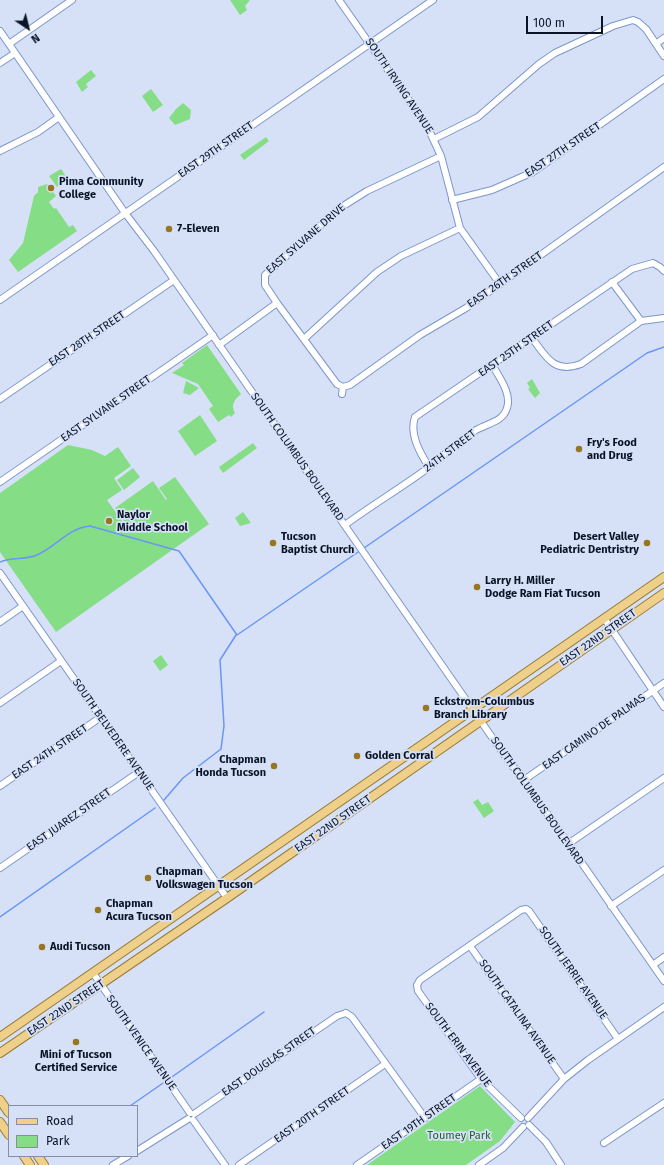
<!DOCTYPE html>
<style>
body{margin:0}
#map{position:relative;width:664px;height:1165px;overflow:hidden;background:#d6e1f8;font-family:"Fira Sans",sans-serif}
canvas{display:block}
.legend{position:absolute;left:8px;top:1105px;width:130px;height:52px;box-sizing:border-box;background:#d6e1f8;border:1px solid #858fa4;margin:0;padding:5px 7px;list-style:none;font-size:12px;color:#0b1427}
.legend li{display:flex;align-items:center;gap:8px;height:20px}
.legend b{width:20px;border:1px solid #858fa4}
.north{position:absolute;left:8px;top:8px;width:40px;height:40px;-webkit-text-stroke:3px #d6e1f8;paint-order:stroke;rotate:145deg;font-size:11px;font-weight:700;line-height:16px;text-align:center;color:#0b1427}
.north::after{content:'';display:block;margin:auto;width:14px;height:18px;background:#0b1427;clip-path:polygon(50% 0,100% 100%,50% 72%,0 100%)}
.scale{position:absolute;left:526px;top:16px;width:77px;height:18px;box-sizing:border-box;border:2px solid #0b1427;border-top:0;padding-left:5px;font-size:12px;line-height:14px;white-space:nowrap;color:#0b1427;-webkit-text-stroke:3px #d6e1f8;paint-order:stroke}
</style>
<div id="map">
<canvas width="664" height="1165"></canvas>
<ul class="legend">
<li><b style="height:5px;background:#eed08a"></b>Road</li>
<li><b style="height:11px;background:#85dd86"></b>Park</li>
</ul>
<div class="north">N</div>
<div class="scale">100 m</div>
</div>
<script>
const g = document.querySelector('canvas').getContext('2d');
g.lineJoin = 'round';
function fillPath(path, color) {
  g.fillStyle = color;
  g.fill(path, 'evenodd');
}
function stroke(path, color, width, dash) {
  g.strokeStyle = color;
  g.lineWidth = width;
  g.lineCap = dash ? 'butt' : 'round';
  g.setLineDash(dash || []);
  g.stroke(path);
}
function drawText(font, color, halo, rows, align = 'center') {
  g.font = font + ' "Fira Sans",sans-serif';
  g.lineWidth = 3.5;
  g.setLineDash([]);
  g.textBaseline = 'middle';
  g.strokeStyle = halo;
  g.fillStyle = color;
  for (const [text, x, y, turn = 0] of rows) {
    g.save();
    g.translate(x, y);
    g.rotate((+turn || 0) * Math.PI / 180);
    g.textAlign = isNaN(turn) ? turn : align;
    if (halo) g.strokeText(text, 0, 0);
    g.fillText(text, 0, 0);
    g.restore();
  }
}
const green = new Path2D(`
 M 230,0 L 250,0 L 245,6 L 247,10 L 240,15 Z
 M 91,70 L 96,76 L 86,84 L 88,87 L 82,92 L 76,82 Z
 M 151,89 L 163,105 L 153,112 L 142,96 Z
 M 183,103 L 191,110 L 190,119 L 175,125 L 169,118 L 176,109 Z
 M 266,137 L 269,141 L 244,160 L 240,155 Z
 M 61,169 L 68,179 L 57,187 L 49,176 Z
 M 47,184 L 56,196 L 49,202 L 54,209 L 56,208 L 69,227 L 73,225 L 77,231 L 18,272 L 9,260 L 23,243 L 34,196 L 38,192 L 38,187 Z
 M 207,345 L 241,394 C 235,399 230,405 235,413 L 231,417 L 229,415 L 218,422 L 209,409 L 213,406 L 198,384 L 172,373 L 184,365 L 182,363 Z
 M 532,379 L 540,393 L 535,398 L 528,389 L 530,388 L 527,383 Z
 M 186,381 L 199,388 L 190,395 L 183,393 Z
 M 200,415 L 217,441 L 195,456 L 178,431 Z
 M 253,443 L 257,448 L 223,473 L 219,467 Z
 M 68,445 L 92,450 L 105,456 L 118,447 L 131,466 L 114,478 L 122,490 L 107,500 L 127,528 L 128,527 L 115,508 L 153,481 L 166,500 L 160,505 L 167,499 L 159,488 L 175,477 L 209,524 L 56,632 L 0,552 L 0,493 Z
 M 133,468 L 140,477 L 124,490 L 117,480 Z
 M 243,512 L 251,523 L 240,526 L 235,518 Z
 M 161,655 L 168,665 L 160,671 L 153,661 Z
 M 478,799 L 482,805 L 488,802 L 494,811 L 484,818 L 473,802 Z
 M 480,1086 L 515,1122 L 500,1141 L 466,1165 L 367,1165 Z`);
const stream = new Path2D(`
 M 364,548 L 647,353 L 664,347
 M 0,562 C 12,557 26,560 37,555 C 56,547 68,528 90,526 L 179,551 L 237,635 L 361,550
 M 164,800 L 183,778 L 221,749 L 224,726 L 220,660 L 236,635
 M 0,917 L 155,808
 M 169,1079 L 264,1012
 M 130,1106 L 166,1081`);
const minor = new Path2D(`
 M 339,0 L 427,126 L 441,156 L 460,228 L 500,284
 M 0,31 L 125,213 L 154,251 C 272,423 394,594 512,766 L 517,770 L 664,981
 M 9,44 L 72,0
 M 656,44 L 664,38
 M 0,63 L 15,53
 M 434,139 L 478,117 L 539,64 L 555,53 L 613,26 L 633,20 L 638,22 L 646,29 L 664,56
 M 0,151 L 38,132 L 59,117
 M 452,200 L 492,190 L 533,172 L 664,79
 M 612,282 L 641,321
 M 0,300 L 433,0
 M 277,303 L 337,384 L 343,387 L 342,394
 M 532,338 C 546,357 554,374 581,364 L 641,321 L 664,318
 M 304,339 L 377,272 L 401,256 L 460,228
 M 219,345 L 277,303 L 265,285 L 265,275 L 340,208 L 367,191 L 441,156
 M 343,387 L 350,385 L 420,335 L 466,308 L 500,284 L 664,167
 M 0,399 L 174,280
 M 429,467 C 420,453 409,434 415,417 L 632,269 L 653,263 L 660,267 L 664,271
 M 0,482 L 213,335
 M 345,525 C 372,505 401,488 428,468 C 444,455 459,441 476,430 C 488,423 503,422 507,408 C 512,394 499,377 493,366
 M 0,573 L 227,898
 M 604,618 L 664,707
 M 0,622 L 23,606
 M 0,703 L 61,661
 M 524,780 L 664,683
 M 0,786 L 101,717
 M 568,844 L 664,778
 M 0,868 L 139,772
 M 611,906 L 664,870
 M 470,946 L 564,1079
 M 653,965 L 664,957
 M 93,973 L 190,1113
 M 346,1013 L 352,1017 L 425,1118
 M 194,1114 L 337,1016 L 346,1013
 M 521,1118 L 481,1079 L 418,991 L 417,985 L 420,980 L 521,910 L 526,909 L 529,911 L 618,1039
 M 528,1118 L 564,1079 L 588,1060 L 664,1007
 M 193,1120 L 225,1165
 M 529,1125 L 546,1142 L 561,1165
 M 604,1143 L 664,1103
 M 137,1151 L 188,1119
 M 113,1165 L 128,1156
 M 239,1165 L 385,1064
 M 357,1165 L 481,1079
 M 479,1165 L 503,1148 L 523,1127`);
const major = new Path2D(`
 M 0,1037 L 664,577
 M 0,1053 L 227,898 L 664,593
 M 0,1100 L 9,1113
 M 0,1122 L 9,1135
 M 24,1156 L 30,1165
 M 38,1156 L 44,1165`);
const markers = [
 [51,188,4,"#997520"],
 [169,229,4,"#997520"],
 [579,449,4,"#997520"],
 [109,521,4,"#997520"],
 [273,543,4,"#997520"],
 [647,543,4,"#997520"],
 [477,587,4,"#997520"],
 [426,708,4,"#997520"],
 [357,756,4,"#997520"],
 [274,766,4,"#997520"],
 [148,878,4,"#997520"],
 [98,910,4,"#997520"],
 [42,947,4,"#997520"],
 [76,1042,4,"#997520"]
];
const streetNames = [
 ["SOUTH IRVING AVENUE",399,86,56],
 ["EAST 29TH STREET",216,150,-35],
 ["EAST 27TH STREET",563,150,-34],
 ["EAST SYLVANE DRIVE",306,239,-41],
 ["EAST 26TH STREET",505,280,-35],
 ["EAST 28TH STREET",87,339,-34],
 ["EAST 25TH STREET",516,349,-35],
 ["EAST SYLVANE STREET",106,409,-35],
 ["24TH STREET",450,451,-37],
 ["SOUTH COLUMBUS BOULEVARD",297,457,55],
 ["EAST 22ND STREET",598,638,-35],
 ["EAST CAMINO DE PALMAS",594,732,-35],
 ["SOUTH BELVEDERE AVENUE",113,735,55],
 ["EAST 24TH STREET",50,752,-34],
 ["SOUTH COLUMBUS BOULEVARD",537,801,55],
 ["EAST JUAREZ STREET",69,820,-35],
 ["EAST 22ND STREET",333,824,-35],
 ["SOUTH JERRIE AVENUE",573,973,55],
 ["EAST 22ND STREET",66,1008,-34],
 ["SOUTH CATALINA AVENUE",517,1012,55],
 ["SOUTH VENICE AVENUE",141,1043,55],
 ["SOUTH ERIN AVENUE",458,1045,53],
 ["EAST DOUGLAS STREET",269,1062,-35],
 ["EAST 20TH STREET",312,1115,-35],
 ["EAST 19TH STREET",419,1122,-35]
];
const poiNames = [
 ["Pima Community",59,182],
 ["College",59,195],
 ["7-Eleven",177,229],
 ["Fry's Food",587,443],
 ["and Drug",587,456],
 ["Naylor",117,515],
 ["Middle School",117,528],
 ["Tucson",281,537],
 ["Baptist Church",281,550],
 ["Desert Valley",639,537,"right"],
 ["Pediatric Dentristry",639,550,"right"],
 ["Larry H. Miller",485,581],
 ["Dodge Ram Fiat Tucson",485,594],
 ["Eckstrom-Columbus",434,702],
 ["Branch Library",434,715],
 ["Golden Corral",365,756],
 ["Chapman",266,760,"right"],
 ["Honda Tucson",266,773,"right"],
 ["Chapman",156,872],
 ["Volkswagen Tucson",156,885],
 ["Chapman",106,904],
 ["Acura Tucson",106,917],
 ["Audi Tucson",50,947],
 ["Mini of Tucson",76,1055,"center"],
 ["Certified Service",76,1068,"center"]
];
const parkNames = [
 ["Toumey Park",459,1136]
];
fillPath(green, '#85dd86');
stroke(stream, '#6996f7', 1.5);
stroke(minor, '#7c96ca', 8);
stroke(major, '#977a35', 10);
stroke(minor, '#fff', 6);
stroke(major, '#eed08a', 8);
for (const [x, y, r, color] of markers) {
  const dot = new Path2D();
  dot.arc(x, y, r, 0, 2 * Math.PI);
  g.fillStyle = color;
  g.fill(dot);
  stroke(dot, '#d6e1f8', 1.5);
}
drawText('11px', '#0b1427', '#d6e1f8', streetNames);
drawText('bold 11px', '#0b1427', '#d6e1f8', poiNames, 'left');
drawText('11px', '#215e24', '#d6e1f8', parkNames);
</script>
